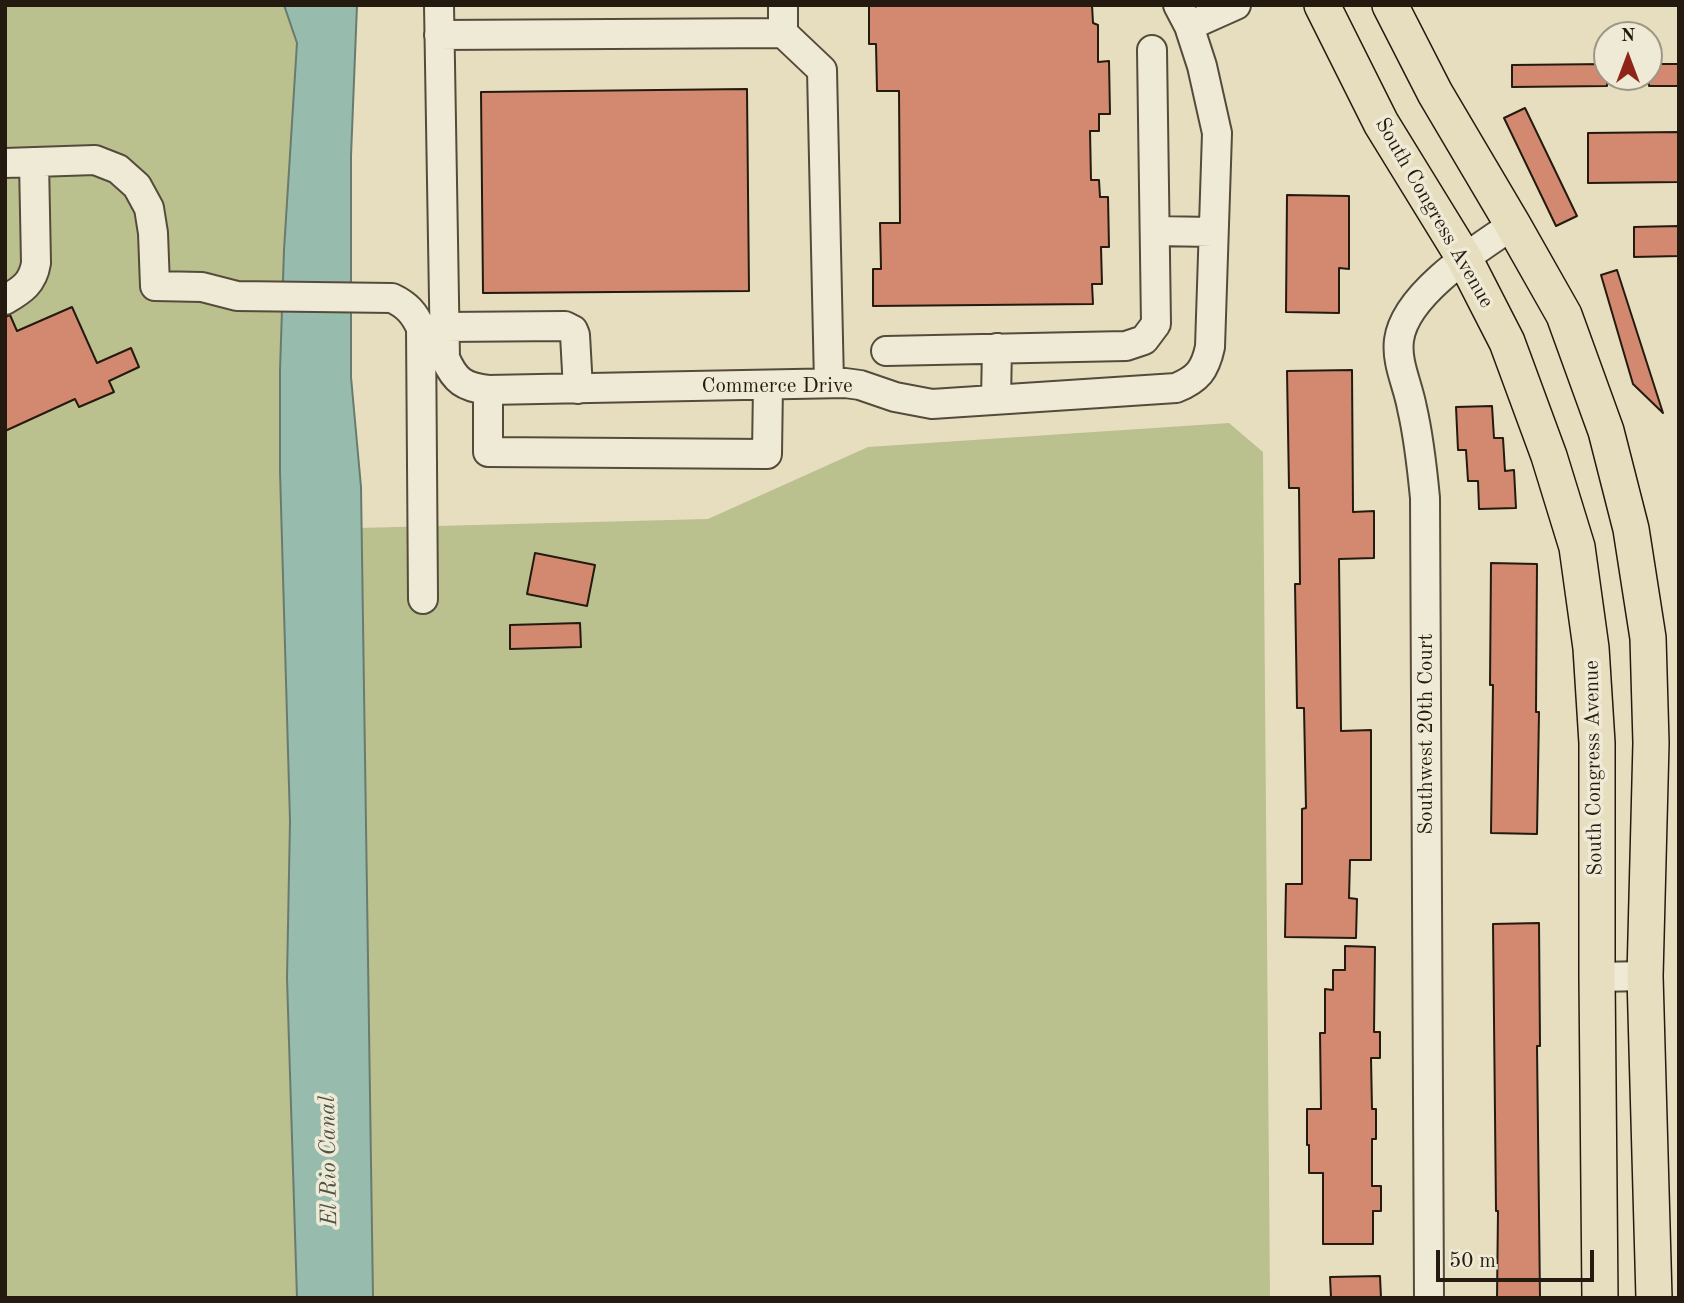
<!DOCTYPE html>
<style>
body{margin:0}
#map{position:relative;width:1684px;height:1303px;overflow:hidden;background:#e7debf;font-family:"Old Standard TT",serif}
canvas{display:block}
.frame{position:absolute;inset:0;border:7px solid #241a0f;pointer-events:none}
.north{position:absolute;left:1593px;top:21px;width:70px;height:70px;box-sizing:border-box;background:#efead5;border:2px solid #9e9786;border-radius:50%;rotate:0deg;font-size:19px;font-weight:700;line-height:28px;text-align:center;color:#241a0f}
.north::after{content:'';display:block;margin:auto;width:24px;height:32px;background:#8f2418;clip-path:polygon(50% 0,100% 100%,50% 72%,0 100%)}
.scale{position:absolute;left:1436px;top:1250px;width:158px;height:32px;box-sizing:border-box;border:4px solid #241a0f;border-top:0;padding-left:9px;font-size:21px;line-height:24px;white-space:nowrap;color:#241a0f;-webkit-text-stroke:5px #efead5;paint-order:stroke}
</style>
<div id="map">
<canvas width="1684" height="1303"></canvas>
<div class="frame"></div>
<div class="north">N</div>
<div class="scale">50 m</div>
</div>
<script>
const g = document.querySelector('canvas').getContext('2d');
g.lineJoin = 'round';
function fillPath(path, color) {
  g.fillStyle = color;
  g.fill(path, 'evenodd');
}
function stroke(path, color, width, dash) {
  g.strokeStyle = color;
  g.lineWidth = width;
  g.lineCap = dash ? 'butt' : 'round';
  g.setLineDash(dash || []);
  g.stroke(path);
}
function drawText(font, color, halo, rows, align = 'center') {
  g.font = font + ' "Old Standard TT",serif';
  g.lineWidth = 7;
  g.setLineDash([]);
  g.textBaseline = 'middle';
  g.strokeStyle = halo;
  g.fillStyle = color;
  for (const [text, x, y, turn = 0] of rows) {
    g.save();
    g.translate(x, y);
    g.rotate((+turn || 0) * Math.PI / 180);
    g.textAlign = isNaN(turn) ? turn : align;
    if (halo) g.strokeText(text, 0, 0);
    g.fillText(text, 0, 0);
    g.restore();
  }
}
const green = new Path2D(`
 M 5,5 L 284,5 L 297,43 L 284,250 L 280,370 L 281,530 L 708,519 L 868,447 L 1229,423 L 1263,452 L 1270,1298 L 5,1298 Z`);
const water = new Path2D(`
 M 284,5 L 357,5 L 351,156 L 351,377 L 361,487 L 373,1298 L 297,1298 L 287,978 L 290,821 L 280,471 L 280,370 L 284,250 L 297,43 Z`);
const building = new Path2D(`
 M 1092,5 L 1093,23 L 1098,25 L 1098,62 L 1109,61 L 1110,114 L 1099,114 L 1099,131 L 1090,131 L 1091,180 L 1099,180 L 1100,197 L 1108,197 L 1109,247 L 1101,247 L 1102,284 L 1092,284 L 1093,304 L 873,306 L 873,269 L 881,269 L 880,223 L 900,223 L 899,91 L 877,91 L 876,44 L 869,44 L 869,6 Z
 M 1607,64 L 1607,86 L 1512,87 L 1512,65 Z
 M 1649,64 L 1679,64 L 1679,86 L 1649,86 Z
 M 747,89 L 749,291 L 483,293 L 481,92 Z
 M 1525,108 L 1577,216 L 1556,226 L 1504,118 Z
 M 1679,132 L 1679,182 L 1588,183 L 1588,133 Z
 M 1287,195 L 1349,196 L 1349,269 L 1339,268 L 1339,313 L 1286,312 Z
 M 1679,226 L 1679,256 L 1634,257 L 1634,227 Z
 M 1617,270 L 1663,413 L 1633,384 L 1601,275 Z
 M 72,307 L 97,363 L 131,348 L 139,367 L 109,381 L 114,392 L 79,407 L 75,399 L 5,431 L 5,317 L 10,315 L 17,331 Z
 M 1352,370 L 1353,512 L 1374,511 L 1374,558 L 1339,559 L 1341,731 L 1371,730 L 1371,860 L 1350,860 L 1349,898 L 1357,899 L 1356,938 L 1285,937 L 1286,884 L 1302,884 L 1302,809 L 1306,808 L 1304,708 L 1297,708 L 1295,584 L 1300,584 L 1299,488 L 1289,488 L 1287,371 Z
 M 1492,406 L 1494,438 L 1503,438 L 1505,471 L 1514,470 L 1516,508 L 1479,509 L 1478,481 L 1468,481 L 1466,450 L 1458,450 L 1456,407 Z
 M 535,553 L 595,565 L 587,606 L 527,594 Z
 M 1491,563 L 1537,564 L 1536,712 L 1539,712 L 1537,834 L 1491,833 L 1493,685 L 1490,685 Z
 M 580,623 L 581,647 L 510,649 L 510,625 Z
 M 1539,923 L 1540,1046 L 1537,1046 L 1540,1298 L 1497,1298 L 1498,1211 L 1496,1211 L 1493,924 Z
 M 1345,946 L 1375,947 L 1374,1032 L 1380,1032 L 1380,1058 L 1371,1058 L 1372,1109 L 1376,1109 L 1376,1139 L 1372,1139 L 1372,1186 L 1381,1186 L 1381,1211 L 1373,1211 L 1373,1244 L 1323,1244 L 1323,1173 L 1309,1173 L 1309,1145 L 1307,1145 L 1307,1109 L 1321,1109 L 1320,1033 L 1325,1033 L 1325,989 L 1333,990 L 1333,970 L 1345,970 Z
 M 1380,1276 L 1381,1298 L 1331,1298 L 1330,1277 Z`);
const minor = new Path2D(`
 M 439,5 L 445,358 C 455,381 464,387 488,390 L 845,383 L 860,385 L 895,397 L 932,404 L 1176,388 C 1198,379 1205,370 1210,347 L 1217,133 L 1202,66 L 1189,26 L 1178,5
 M 783,5 L 783,33 L 822,70 L 829,383
 M 1189,26 L 1236,5
 M 439,35 L 783,33
 M 5,163 L 95,160 L 118,169 L 137,186 L 149,208 L 153,233 L 155,286 L 202,287 L 237,296 L 392,298 C 407,305 414,313 421,328 L 423,599
 M 1155,231 L 1213,232
 M 5,300 C 22,290 33,283 36,263 L 34,162
 M 444,327 L 565,326 L 573,330 L 575,335 L 578,389
 M 886,351 L 1126,346 L 1144,340 L 1156,324 L 1152,50
 M 488,390 L 488,452 L 767,454 L 768,385
 M 996,399 L 997,348
 M 1597,977 L 1645,976
 M 1429,1298 L 1425,498 C 1422,467 1419,438 1412,408 C 1408,385 1396,363 1399,340 C 1405,294 1477,249 1513,225`);
const major = new Path2D(`
 M 1322,5 L 1381,123 L 1464,258 L 1507,342 L 1549,456 L 1577,547 L 1591,648 L 1597,743 L 1597,977 L 1600,1298
 M 1390,5 L 1435,93 L 1513,225 L 1564,315 L 1606,431 L 1631,529 L 1648,638 L 1651,743 L 1645,976 L 1654,1298`);
const streetNames = [
 ["South Congress Avenue",1434,213,60],
 ["Commerce Drive",777,386],
 ["Southwest 20th Court",1426,734,-90],
 ["South Congress Avenue",1594,768,-91]
];
const waterNames = [
 ["El Rio Canal",329,1161,-91]
];
fillPath(green, '#bac08e');
fillPath(water, '#97bcae');
stroke(water, '#697b6e', 2);
fillPath(building, '#d28970');
stroke(building, '#241a0f', 2);
stroke(minor, '#554b3b', 32);
stroke(major, '#241a0f', 38);
stroke(minor, '#efead5', 28);
stroke(major, '#e7debf', 35);
drawText('21px', '#241a0f', '#efead5', streetNames);
drawText('italic 23px', '#4c5347', '#efead5', waterNames);
</script>
